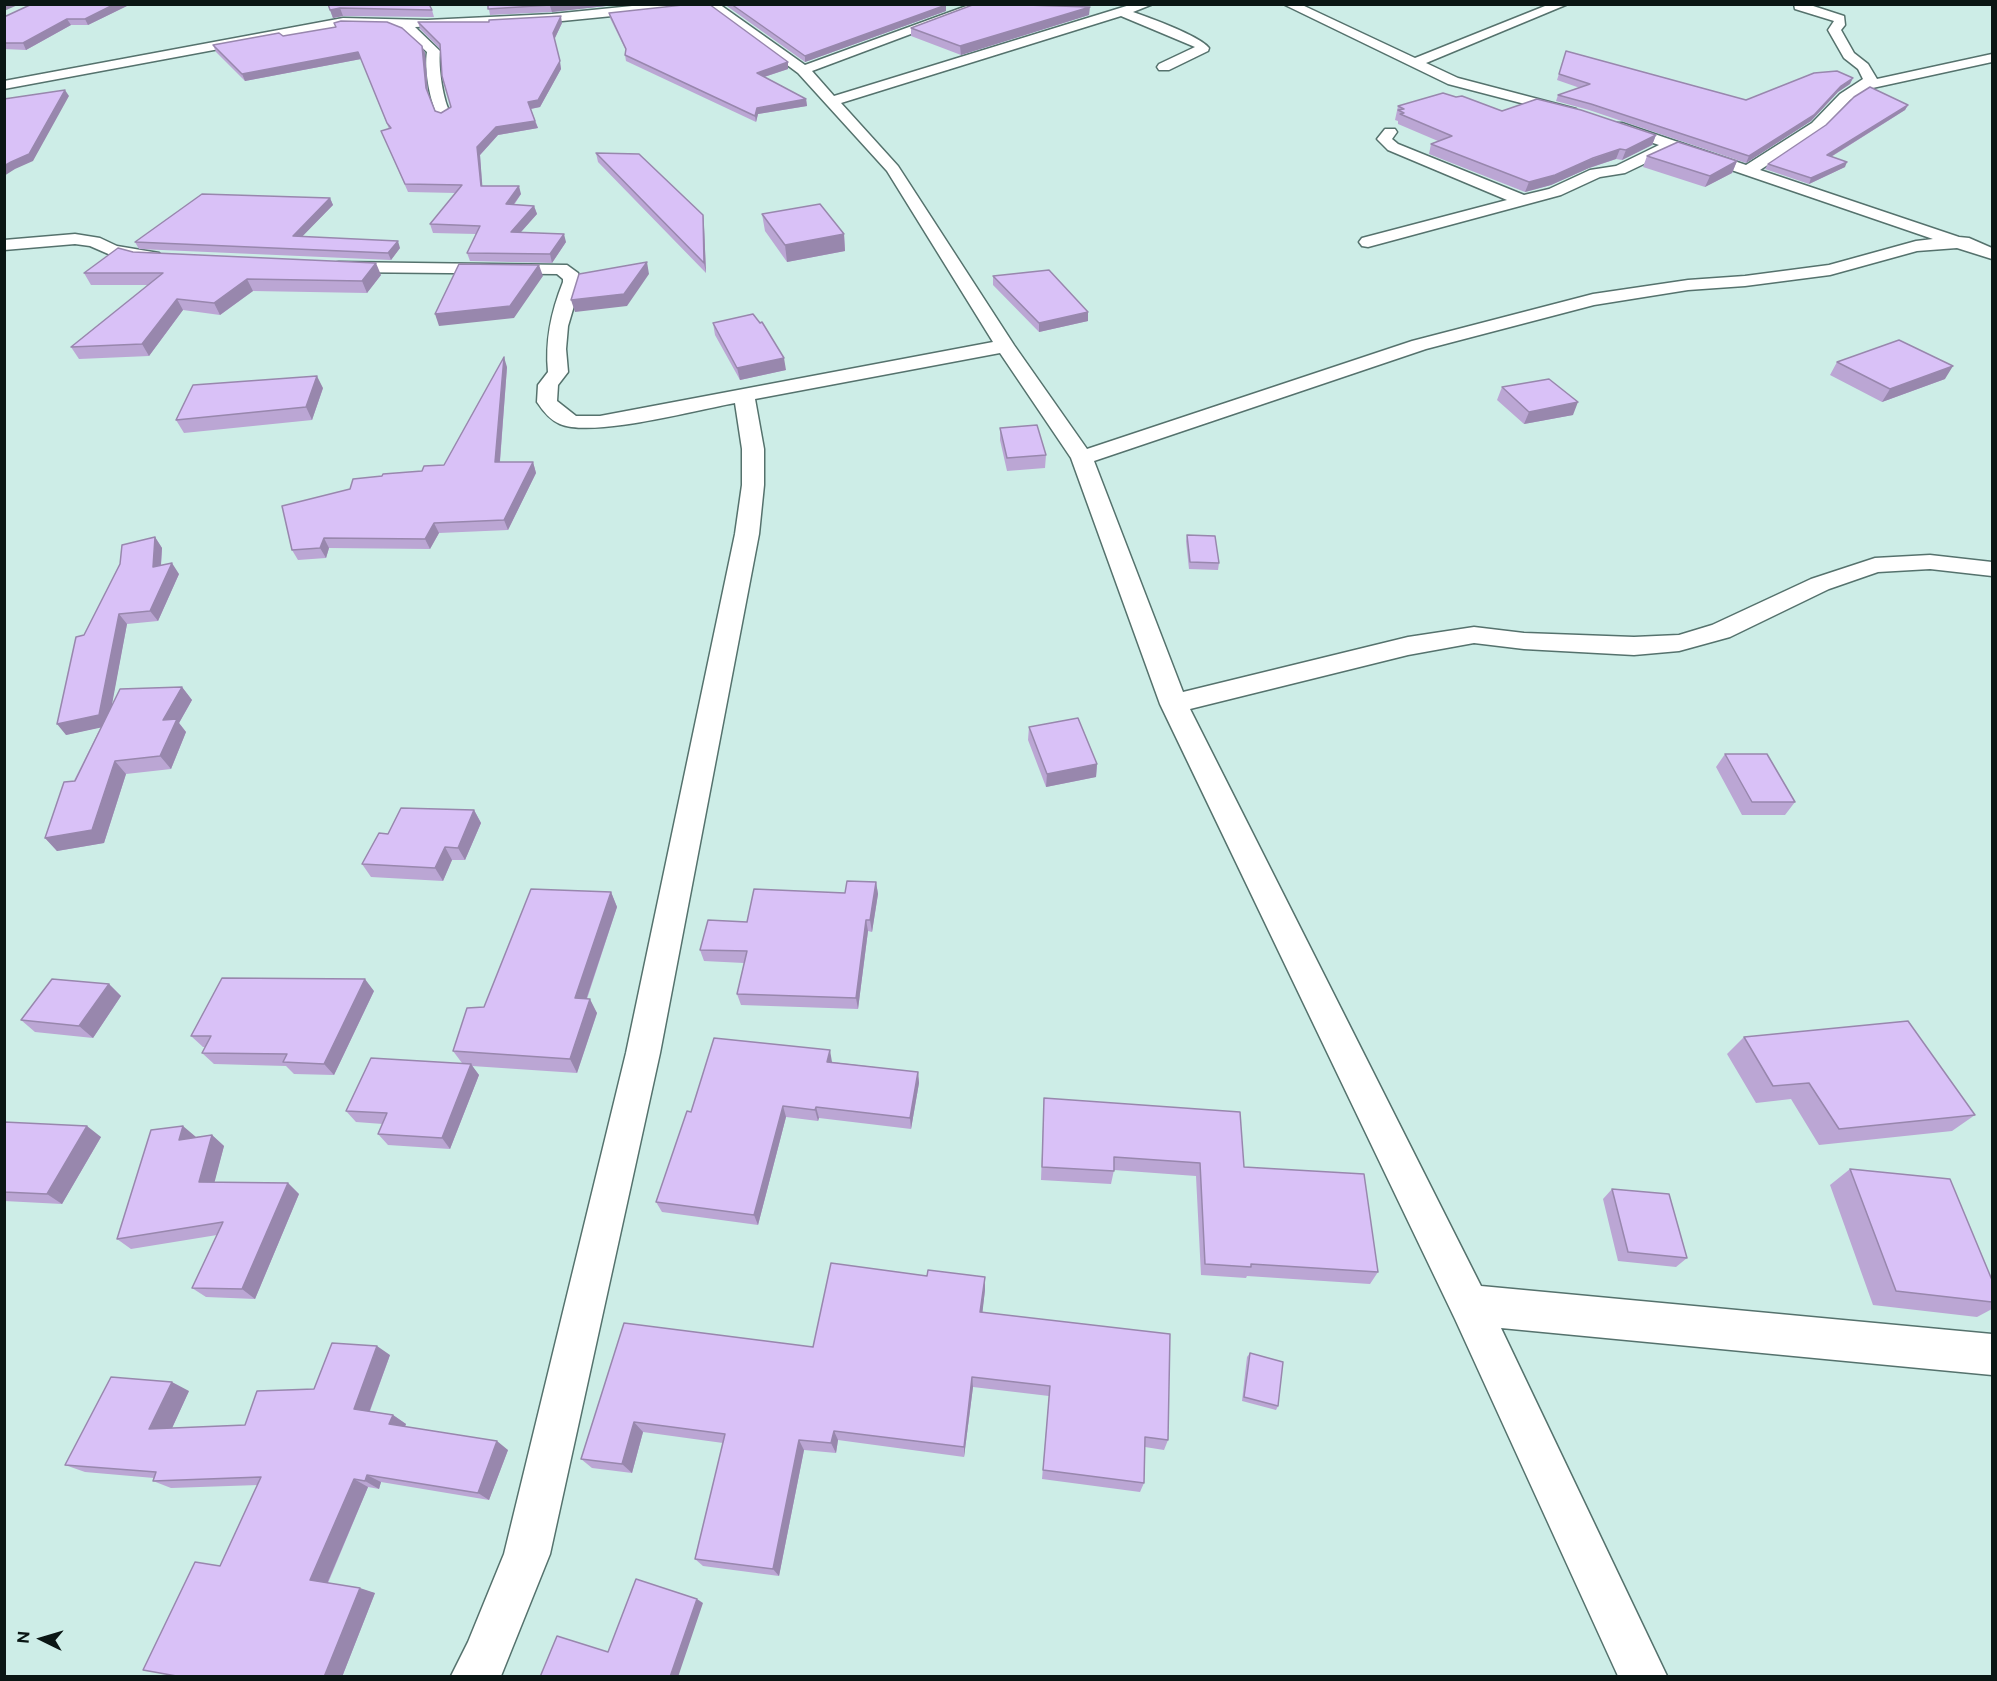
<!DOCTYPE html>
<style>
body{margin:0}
#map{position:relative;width:1997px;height:1681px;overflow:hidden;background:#cdede7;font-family:"Public Sans",sans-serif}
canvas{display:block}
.frame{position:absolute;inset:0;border:6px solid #0a1614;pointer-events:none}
.north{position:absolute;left:12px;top:1609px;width:60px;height:60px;-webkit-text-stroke:4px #cdede7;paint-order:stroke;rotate:275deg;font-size:16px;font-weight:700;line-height:24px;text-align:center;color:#0a1614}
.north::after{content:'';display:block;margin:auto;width:21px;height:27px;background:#0a1614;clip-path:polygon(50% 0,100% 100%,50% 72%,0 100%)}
</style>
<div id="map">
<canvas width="1997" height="1681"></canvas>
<div class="frame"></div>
<div class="north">N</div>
</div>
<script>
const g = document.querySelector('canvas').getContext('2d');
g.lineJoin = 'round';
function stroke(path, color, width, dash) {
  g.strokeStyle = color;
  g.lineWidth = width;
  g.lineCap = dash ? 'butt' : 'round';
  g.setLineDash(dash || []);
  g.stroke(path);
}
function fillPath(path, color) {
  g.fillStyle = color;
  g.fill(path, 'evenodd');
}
const minor = new Path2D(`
 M 652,4 L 699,4 L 693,8 L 552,22 L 415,27 L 440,51 C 438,66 443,102 451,114 L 444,118 L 439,117 C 430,104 424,68 427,52 L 406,33 L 390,27 L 343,26 L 4,89 L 4,81 L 343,18 L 427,20 L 552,14 Z
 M 705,4 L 719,4 L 805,65 L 972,4 L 991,4 L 812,71 L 834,96 L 1133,4 L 1153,4 L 1133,12 C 1150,18 1200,36 1209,48 L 1208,51 L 1169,70 L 1159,70 L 1157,67 L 1159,64 L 1195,47 L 1121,16 L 841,103 L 898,166 L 1014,345 L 1087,449 L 1412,341 L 1593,294 L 1688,280 L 1745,276 L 1829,265 L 1916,241 L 1933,239 L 1673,150 L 1625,173 L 1600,177 L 1561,195 L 1368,247 L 1362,246 L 1359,242 L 1362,238 L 1507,200 L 1388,150 L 1377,139 L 1385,129 L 1395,129 L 1397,132 L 1392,139 L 1398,144 L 1524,195 L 1549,189 L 1590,170 L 1616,166 L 1659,145 L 1612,129 L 1610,126 L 1612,123 L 1622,123 L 1746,165 L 1812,123 L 1840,94 L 1863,79 L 1858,69 L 1844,58 L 1828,30 L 1834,21 L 1795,9 L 1794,4 L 1807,4 L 1844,16 L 1845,25 L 1841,30 L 1854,53 L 1868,64 L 1877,79 L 1992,54 L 1992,62 L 1868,89 L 1850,100 L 1822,129 L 1760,170 L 1959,237 L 1969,238 L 1992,248 L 1992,259 L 1957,248 L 1917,251 L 1830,275 L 1745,286 L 1688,290 L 1594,305 L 1426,349 L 1094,461 L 1183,692 L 1408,637 L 1474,627 L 1524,633 L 1634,637 L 1679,635 L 1712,625 L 1811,579 L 1875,558 L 1930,555 L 1992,562 L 1992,576 L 1930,569 L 1878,572 L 1829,589 L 1730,637 L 1679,651 L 1634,655 L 1524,649 L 1474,643 L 1408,655 L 1190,709 L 1481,1286 L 1992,1334 L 1992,1375 L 1501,1328 L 1667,1676 L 1618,1676 L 1455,1319 L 1160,704 L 1071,458 L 1000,353 L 755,399 L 764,449 L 764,485 L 759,534 L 660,1053 L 550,1554 L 501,1676 L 451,1676 L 468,1642 L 504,1554 L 626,1053 L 735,534 L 742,485 L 742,449 L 735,403 C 696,410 593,438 560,424 C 550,420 543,411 537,402 L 538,385 L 548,372 C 545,340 551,312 563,282 L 563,279 L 557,274 L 339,272 L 333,271 L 330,267 L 333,263 L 339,262 L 567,265 L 578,273 L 581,282 L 568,326 L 566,349 L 568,372 L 558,385 L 557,401 L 576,416 L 600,416 L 993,342 L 887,171 L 798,73 Z
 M 1283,4 L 1300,4 L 1415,58 L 1550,4 L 1568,4 L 1426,63 L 1458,78 L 1576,109 L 1578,112 L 1571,116 L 1448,84 Z
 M 75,234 L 100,238 L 117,246 L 159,253 L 162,257 L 159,261 L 153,262 L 113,256 L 90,246 L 75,244 L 4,250 L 4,240 Z`);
const wall = new Path2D(`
 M 328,4 L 432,10 L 434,17 L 343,16 L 333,18 Z
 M 488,4 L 624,4 L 552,12 L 490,15 Z
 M 724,4 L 910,4 L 946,5 L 946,11 L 805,62 Z
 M 129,5 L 88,25 L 71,25 L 26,50 L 4,49 L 4,17 Z
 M 609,13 L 788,69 L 764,77 L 806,99 L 807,106 L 758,114 L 756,122 L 626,61 L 625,55 L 626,51 L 610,18 Z
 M 1089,15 L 961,55 L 911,36 L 911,28 Z
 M 418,22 L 562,23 L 554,40 L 561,69 L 540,107 L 531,109 L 538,128 L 498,135 L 480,155 L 482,186 L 521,194 L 514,205 L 534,206 L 537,214 L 520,233 L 566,242 L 552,263 L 470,261 L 467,253 L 476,234 L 433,233 L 430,224 L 456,193 L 408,192 L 381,131 L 389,129 L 361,59 L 245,81 L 216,52 L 213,45 L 283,36 L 422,46 L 425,53 L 428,94 L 435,111 L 441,113 L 451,107 L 440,49 L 420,29 Z
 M 1566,51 L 1746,100 L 1850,84 L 1838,92 L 1811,121 L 1746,163 L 1589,110 L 1556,101 L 1558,95 L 1580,88 L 1557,80 Z
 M 1456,97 L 1502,111 L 1656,135 L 1652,145 L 1622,160 L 1616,159 L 1589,168 L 1551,185 L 1525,192 L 1429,154 L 1431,144 L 1438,141 L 1398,124 L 1398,121 L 1395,120 L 1398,106 Z
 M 1908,105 L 1905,110 L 1831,157 L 1845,167 L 1809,184 L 1765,169 L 1768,164 Z
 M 596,153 L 703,215 L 704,225 L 706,273 L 598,162 Z
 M 1647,156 L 1737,161 L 1732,173 L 1705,187 L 1643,167 Z
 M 330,198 L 333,205 L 302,236 L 400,248 L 391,260 L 139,249 L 135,242 Z
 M 762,214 L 844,234 L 845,251 L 787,262 L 765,231 Z
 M 133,252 L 381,275 L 367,293 L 253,291 L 220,315 L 183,310 L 149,356 L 79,359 L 71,347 L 149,285 L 91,285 L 84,273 Z
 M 993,276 L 1088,312 L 1088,321 L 1039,332 L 993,285 Z
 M 713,323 L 786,370 L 740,380 L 715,335 Z
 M 1837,362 L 1945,379 L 1882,402 L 1830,375 Z
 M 507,367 L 500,462 L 533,462 L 536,473 L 508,530 L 439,533 L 430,549 L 329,548 L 326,558 L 298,560 L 292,550 L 350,489 L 382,476 L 422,471 L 444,465 Z
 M 1502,387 L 1573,415 L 1524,424 L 1497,400 Z
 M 323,388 L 312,420 L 184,433 L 176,420 Z
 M 1000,428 L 1046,455 L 1045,468 L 1007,471 L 1000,440 Z
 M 1187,535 L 1219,563 L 1218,570 L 1189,569 L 1186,541 Z
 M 155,537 L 162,548 L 161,566 L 179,574 L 158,621 L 127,624 L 111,707 L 182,687 L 192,700 L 179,723 L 186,732 L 171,769 L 126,774 L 104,843 L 57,851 L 45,838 L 101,727 L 66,735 L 84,635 Z
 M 1029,727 L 1097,764 L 1096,777 L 1046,787 L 1028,740 Z
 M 1725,754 L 1795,802 L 1785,815 L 1742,815 L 1716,767 Z
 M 474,810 L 481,823 L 465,860 L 452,860 L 443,881 L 371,877 L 362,864 L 388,834 Z
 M 876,882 L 878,894 L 872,932 L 868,931 L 858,1009 L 741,1005 L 737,994 L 744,963 L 704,961 L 700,950 L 747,922 L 845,893 Z
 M 611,892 L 617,907 L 587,999 L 597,1013 L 577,1073 L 472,1066 L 479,1075 L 450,1149 L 388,1145 L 378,1134 L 383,1124 L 356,1122 L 346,1111 L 462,1063 L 453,1051 L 484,1007 Z
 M 109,984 L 121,996 L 93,1038 L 35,1032 L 21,1020 Z
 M 374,991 L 334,1075 L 294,1074 L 286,1066 L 214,1064 L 202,1053 L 205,1047 L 203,1047 L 191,1036 Z
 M 1744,1037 L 1975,1115 L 1952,1131 L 1819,1145 L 1791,1099 L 1756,1103 L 1727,1054 Z
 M 832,1062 L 918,1072 L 919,1083 L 911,1129 L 819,1118 L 818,1121 L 786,1117 L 758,1225 L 662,1212 L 656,1202 L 691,1112 Z
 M 1044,1098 L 1244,1167 L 1378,1272 L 1370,1284 L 1247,1276 L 1246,1278 L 1201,1275 L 1196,1176 L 1114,1170 L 1111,1184 L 1041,1180 Z
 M 4,1122 L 101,1137 L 62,1204 L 4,1201 Z
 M 212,1135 L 224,1146 L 214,1182 L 288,1183 L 299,1194 L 255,1299 L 206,1297 L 192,1288 L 217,1235 L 131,1249 L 117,1239 L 196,1137 Z
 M 1850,1169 L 1992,1280 L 1992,1309 L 1977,1317 L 1873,1305 L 1830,1185 Z
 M 1612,1189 L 1687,1258 L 1676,1267 L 1618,1261 L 1603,1199 Z
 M 985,1290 L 982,1313 L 1168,1440 L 1164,1450 L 1145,1447 L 1144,1483 L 1140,1492 L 1042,1479 L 1049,1396 L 973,1387 L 964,1457 L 838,1440 L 836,1453 L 804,1450 L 779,1576 L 703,1566 L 695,1559 L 723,1443 L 643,1432 L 632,1473 L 592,1468 L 581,1459 L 624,1323 L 813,1347 Z
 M 1250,1353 L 1278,1406 L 1276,1410 L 1242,1401 L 1247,1357 Z
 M 390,1355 L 370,1411 L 393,1415 L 406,1424 L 405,1427 L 508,1450 L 489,1500 L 381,1482 L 379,1489 L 368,1487 L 328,1583 L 375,1593 L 342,1677 L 181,1677 L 220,1566 L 258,1485 L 171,1488 L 153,1481 L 154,1478 L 85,1472 L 65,1465 L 189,1391 L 172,1428 L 245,1425 L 314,1389 Z`);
const shadedWall = new Path2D(`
 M 4,4 L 20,4 L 4,11 Z
 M 115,4 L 137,4 L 129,5 L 88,25 L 85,19 Z
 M 566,4 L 624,4 L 552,12 L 550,6 Z
 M 946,5 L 946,11 L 805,62 L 805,56 Z
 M 1090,7 L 1089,15 L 961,55 L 960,46 Z
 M 340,8 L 343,16 L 333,18 L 330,10 Z
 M 561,16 L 562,23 L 554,40 L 553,33 Z
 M 67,19 L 71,25 L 26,50 L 23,43 Z
 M 422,46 L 425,53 L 428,95 L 426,88 Z
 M 358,52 L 361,59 L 245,81 L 242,74 Z
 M 560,61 L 561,69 L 540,107 L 530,109 L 528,102 Z
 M 788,62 L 788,69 L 758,79 L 757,73 Z
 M 1853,78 L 1850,84 L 1838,92 L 1811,121 L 1746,163 L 1749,156 L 1841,86 Z
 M 65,90 L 69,96 L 33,161 L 15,169 L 4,176 L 4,166 Z
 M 806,99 L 807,106 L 758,114 L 756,122 L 755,116 L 757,108 Z
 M 1908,105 L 1905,110 L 1824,161 L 1827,155 Z
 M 535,121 L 538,128 L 498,135 L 480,155 L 483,194 L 481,186 L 477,147 L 496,127 Z
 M 1656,135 L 1652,145 L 1622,160 L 1626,150 Z
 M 1620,149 L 1616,159 L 1589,168 L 1551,185 L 1525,192 L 1529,182 Z
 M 1737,161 L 1732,173 L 1705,187 L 1710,176 Z
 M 1847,162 L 1845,167 L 1809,184 L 1811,178 Z
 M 519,186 L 521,194 L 508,212 L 506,204 Z
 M 330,198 L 333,205 L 296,243 L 293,236 Z
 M 534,206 L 537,214 L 513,241 L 511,232 Z
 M 703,215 L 704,225 L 706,273 L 704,263 Z
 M 564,234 L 566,242 L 552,263 L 550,254 Z
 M 844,234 L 845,251 L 787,262 L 785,245 Z
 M 398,241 L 400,248 L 391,260 L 388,253 Z
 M 647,262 L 649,274 L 627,306 L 575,312 L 571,300 Z
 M 376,263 L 381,275 L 367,293 L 362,281 Z
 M 539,265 L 543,276 L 514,318 L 439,326 L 435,314 Z
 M 247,279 L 253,291 L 220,315 L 214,303 Z
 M 177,299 L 183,310 L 149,356 L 142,344 Z
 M 1088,312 L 1088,321 L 1039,332 L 1039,323 Z
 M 504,357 L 507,367 L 499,472 L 495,462 Z
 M 784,358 L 786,370 L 740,380 L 737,368 Z
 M 1953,366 L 1945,379 L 1882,402 L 1890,389 Z
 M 317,376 L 323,388 L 312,420 L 306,407 Z
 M 1578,402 L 1573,415 L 1524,424 L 1529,412 Z
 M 533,462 L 536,473 L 508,530 L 504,520 Z
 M 434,523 L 439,533 L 430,549 L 425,539 Z
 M 155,537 L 162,548 L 160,578 L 153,567 Z
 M 324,538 L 329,548 L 326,558 L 320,548 Z
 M 172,563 L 179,574 L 158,621 L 150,611 Z
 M 119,614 L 127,624 L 108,726 L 66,735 L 57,724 Z
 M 182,687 L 192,700 L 179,723 L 186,732 L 171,769 L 160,756 L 163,720 Z
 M 115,761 L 126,774 L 104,843 L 57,851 L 45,838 Z
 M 1097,764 L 1096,777 L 1046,787 L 1047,774 Z
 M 474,810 L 481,823 L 465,860 L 458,848 Z
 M 445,847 L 452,860 L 443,881 L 435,868 Z
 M 876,882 L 878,894 L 872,932 L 870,920 Z
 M 611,892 L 617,907 L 582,1012 L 575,998 Z
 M 866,920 L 868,931 L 858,1009 L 856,998 Z
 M 365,979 L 374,991 L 334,1075 L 324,1064 Z
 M 109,984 L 121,996 L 93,1038 L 79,1026 Z
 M 590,999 L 597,1013 L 577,1073 L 570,1059 Z
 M 830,1050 L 832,1062 L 827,1062 Z
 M 471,1064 L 479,1075 L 450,1149 L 442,1138 Z
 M 918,1072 L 919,1083 L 911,1129 L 910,1118 Z
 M 783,1106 L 786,1117 L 758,1225 L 754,1215 Z
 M 816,1107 L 819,1118 L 818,1121 L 815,1110 Z
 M 87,1126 L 101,1137 L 62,1204 L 47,1194 Z
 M 183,1126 L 196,1137 L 192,1151 L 179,1140 Z
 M 212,1135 L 224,1146 L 212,1192 L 199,1182 Z
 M 288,1183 L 299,1194 L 255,1299 L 242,1289 Z
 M 985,1277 L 985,1290 L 981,1325 L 980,1312 Z
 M 377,1346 L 390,1355 L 367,1418 L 354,1409 Z
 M 972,1377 L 973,1387 L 964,1457 L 964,1447 Z
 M 172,1382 L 189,1391 L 168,1437 L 149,1429 Z
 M 393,1415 L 406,1424 L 402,1433 L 389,1424 Z
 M 634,1422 L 643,1432 L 632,1473 L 622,1464 Z
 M 834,1431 L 838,1440 L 836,1453 L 831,1443 Z
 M 799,1440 L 804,1450 L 779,1576 L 773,1569 Z
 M 497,1441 L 508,1450 L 489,1500 L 478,1493 Z
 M 367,1475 L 381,1482 L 379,1489 L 365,1481 Z
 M 354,1479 L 368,1487 L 326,1586 L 310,1580 Z
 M 360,1588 L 375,1593 L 342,1677 L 324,1677 Z
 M 697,1599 L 703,1603 L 678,1677 L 670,1677 Z`);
const building = new Path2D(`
 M 32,4 L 115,4 L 85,19 L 67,19 L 23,43 L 4,43 L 4,17 Z
 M 328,4 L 429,4 L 432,10 L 340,8 L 330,10 Z
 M 488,4 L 566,4 L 488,9 Z
 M 692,4 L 709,4 L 788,62 L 757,73 L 806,99 L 757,108 L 755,116 L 625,55 L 626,49 L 609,13 Z
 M 731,4 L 910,4 L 946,5 L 805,56 Z
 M 975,4 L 993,4 L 1090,7 L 960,46 L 911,28 Z
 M 561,16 L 553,33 L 560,61 L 538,100 L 528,102 L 535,121 L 496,127 L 477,147 L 481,186 L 519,186 L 506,204 L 534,206 L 511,232 L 564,234 L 550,254 L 467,253 L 480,226 L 430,224 L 462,185 L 405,184 L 381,131 L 391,128 L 387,123 L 358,52 L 242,74 L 213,45 L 279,33 L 283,36 L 336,27 L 334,23 L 341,21 L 387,22 L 402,28 L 422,46 L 426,88 L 435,111 L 441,113 L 451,107 L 442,76 L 440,44 L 418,22 L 489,22 L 489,20 Z
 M 1566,51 L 1746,100 L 1814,73 L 1837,71 L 1853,78 L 1841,86 L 1814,115 L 1749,156 L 1591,104 L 1558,95 L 1590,84 L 1559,74 Z
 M 1870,87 L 1908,105 L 1827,155 L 1847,162 L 1811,178 L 1768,164 L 1826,125 L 1854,97 Z
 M 65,90 L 29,154 L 11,162 L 4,166 L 4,99 Z
 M 1443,93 L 1456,97 L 1462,96 L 1502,111 L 1537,99 L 1581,110 L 1656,135 L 1626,150 L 1620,149 L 1593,158 L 1555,175 L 1529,182 L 1431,144 L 1452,136 L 1400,114 L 1404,113 L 1398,110 L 1404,109 L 1398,106 Z
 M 1678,142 L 1737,161 L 1710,176 L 1647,156 Z
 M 596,153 L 639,154 L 703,215 L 704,263 Z
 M 202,194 L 330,198 L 293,236 L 398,241 L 388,253 L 135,242 Z
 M 820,204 L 844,234 L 785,245 L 762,214 Z
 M 118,248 L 133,252 L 376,263 L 362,281 L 247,279 L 214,303 L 177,299 L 142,344 L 71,347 L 163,273 L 84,273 Z
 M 647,262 L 624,294 L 571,300 L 579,274 Z
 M 459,264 L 539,265 L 510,306 L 435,314 Z
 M 1049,270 L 1088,312 L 1039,323 L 993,276 Z
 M 753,314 L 760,323 L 762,322 L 784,358 L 737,368 L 713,323 Z
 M 1899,340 L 1953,366 L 1890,389 L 1837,362 Z
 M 504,357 L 495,462 L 533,462 L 504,520 L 434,523 L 425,539 L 324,538 L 320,548 L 292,550 L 282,506 L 350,489 L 353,479 L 382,476 L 383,474 L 422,471 L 424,466 L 444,465 Z
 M 317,376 L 306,407 L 176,420 L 193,385 Z
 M 1549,379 L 1578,402 L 1529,412 L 1502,387 Z
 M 1037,425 L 1046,455 L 1007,458 L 1000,428 Z
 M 1187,535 L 1215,536 L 1219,563 L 1190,562 Z
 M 155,537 L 153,567 L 172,563 L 150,611 L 119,614 L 99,715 L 57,724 L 76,637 L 84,635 L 120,564 L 122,545 Z
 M 182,687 L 163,720 L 177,719 L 160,756 L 115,761 L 92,830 L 45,838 L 64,782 L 75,781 L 120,689 Z
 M 1078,718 L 1097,764 L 1047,774 L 1029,727 Z
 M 1725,754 L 1767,754 L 1795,802 L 1752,802 Z
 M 401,808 L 474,810 L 458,848 L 445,847 L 435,868 L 362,864 L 379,833 L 388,834 Z
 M 847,881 L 876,882 L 870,920 L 866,920 L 856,998 L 737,994 L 747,951 L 700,950 L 708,920 L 747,922 L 754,889 L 845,893 Z
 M 531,889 L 611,892 L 575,998 L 590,999 L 570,1059 L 453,1051 L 467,1008 L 484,1007 Z
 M 222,978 L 365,979 L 324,1064 L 283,1062 L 287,1054 L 202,1053 L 211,1036 L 191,1036 Z
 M 52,979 L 109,984 L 79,1026 L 21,1020 Z
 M 1908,1021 L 1975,1115 L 1839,1129 L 1809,1083 L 1773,1086 L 1744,1037 Z
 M 714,1038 L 830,1050 L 827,1062 L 918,1072 L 910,1118 L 816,1107 L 815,1110 L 783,1106 L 754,1215 L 656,1202 L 687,1111 L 691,1112 Z
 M 371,1058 L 471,1064 L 442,1138 L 378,1134 L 387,1113 L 346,1111 Z
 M 1044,1098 L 1240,1112 L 1244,1167 L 1364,1174 L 1378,1272 L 1251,1264 L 1251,1267 L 1205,1264 L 1200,1163 L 1114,1157 L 1114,1171 L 1042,1167 Z
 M 4,1122 L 87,1126 L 47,1194 L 4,1192 Z
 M 183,1126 L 179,1140 L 212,1135 L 199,1182 L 288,1183 L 242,1289 L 192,1288 L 223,1222 L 117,1239 L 151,1130 Z
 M 1850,1169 L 1950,1179 L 1992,1280 L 1992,1302 L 1896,1291 Z
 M 1612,1189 L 1669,1194 L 1687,1258 L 1628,1252 Z
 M 831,1263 L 927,1276 L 928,1270 L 985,1277 L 980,1312 L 1170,1334 L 1168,1440 L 1145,1437 L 1144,1483 L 1043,1470 L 1050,1386 L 972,1377 L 964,1447 L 834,1431 L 831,1443 L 799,1440 L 773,1569 L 695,1559 L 725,1434 L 634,1422 L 622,1464 L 581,1459 L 624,1323 L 813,1347 Z
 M 332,1343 L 377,1346 L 354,1409 L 393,1415 L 389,1424 L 497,1441 L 478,1493 L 367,1475 L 365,1481 L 354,1479 L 310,1580 L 360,1588 L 324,1677 L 182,1677 L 143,1670 L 195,1562 L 220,1566 L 261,1477 L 153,1481 L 156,1472 L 65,1465 L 111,1377 L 172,1382 L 149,1429 L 245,1425 L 257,1391 L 314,1389 Z
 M 1250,1353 L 1283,1362 L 1278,1406 L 1244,1397 Z
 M 636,1579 L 697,1599 L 670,1677 L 540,1677 L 557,1636 L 608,1652 Z`);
stroke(minor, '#55726d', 3);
fillPath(minor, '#fff');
fillPath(wall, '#bba6d4');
fillPath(shadedWall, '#9887ad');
fillPath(building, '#d9c1f7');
stroke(building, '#9887ad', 1.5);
</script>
